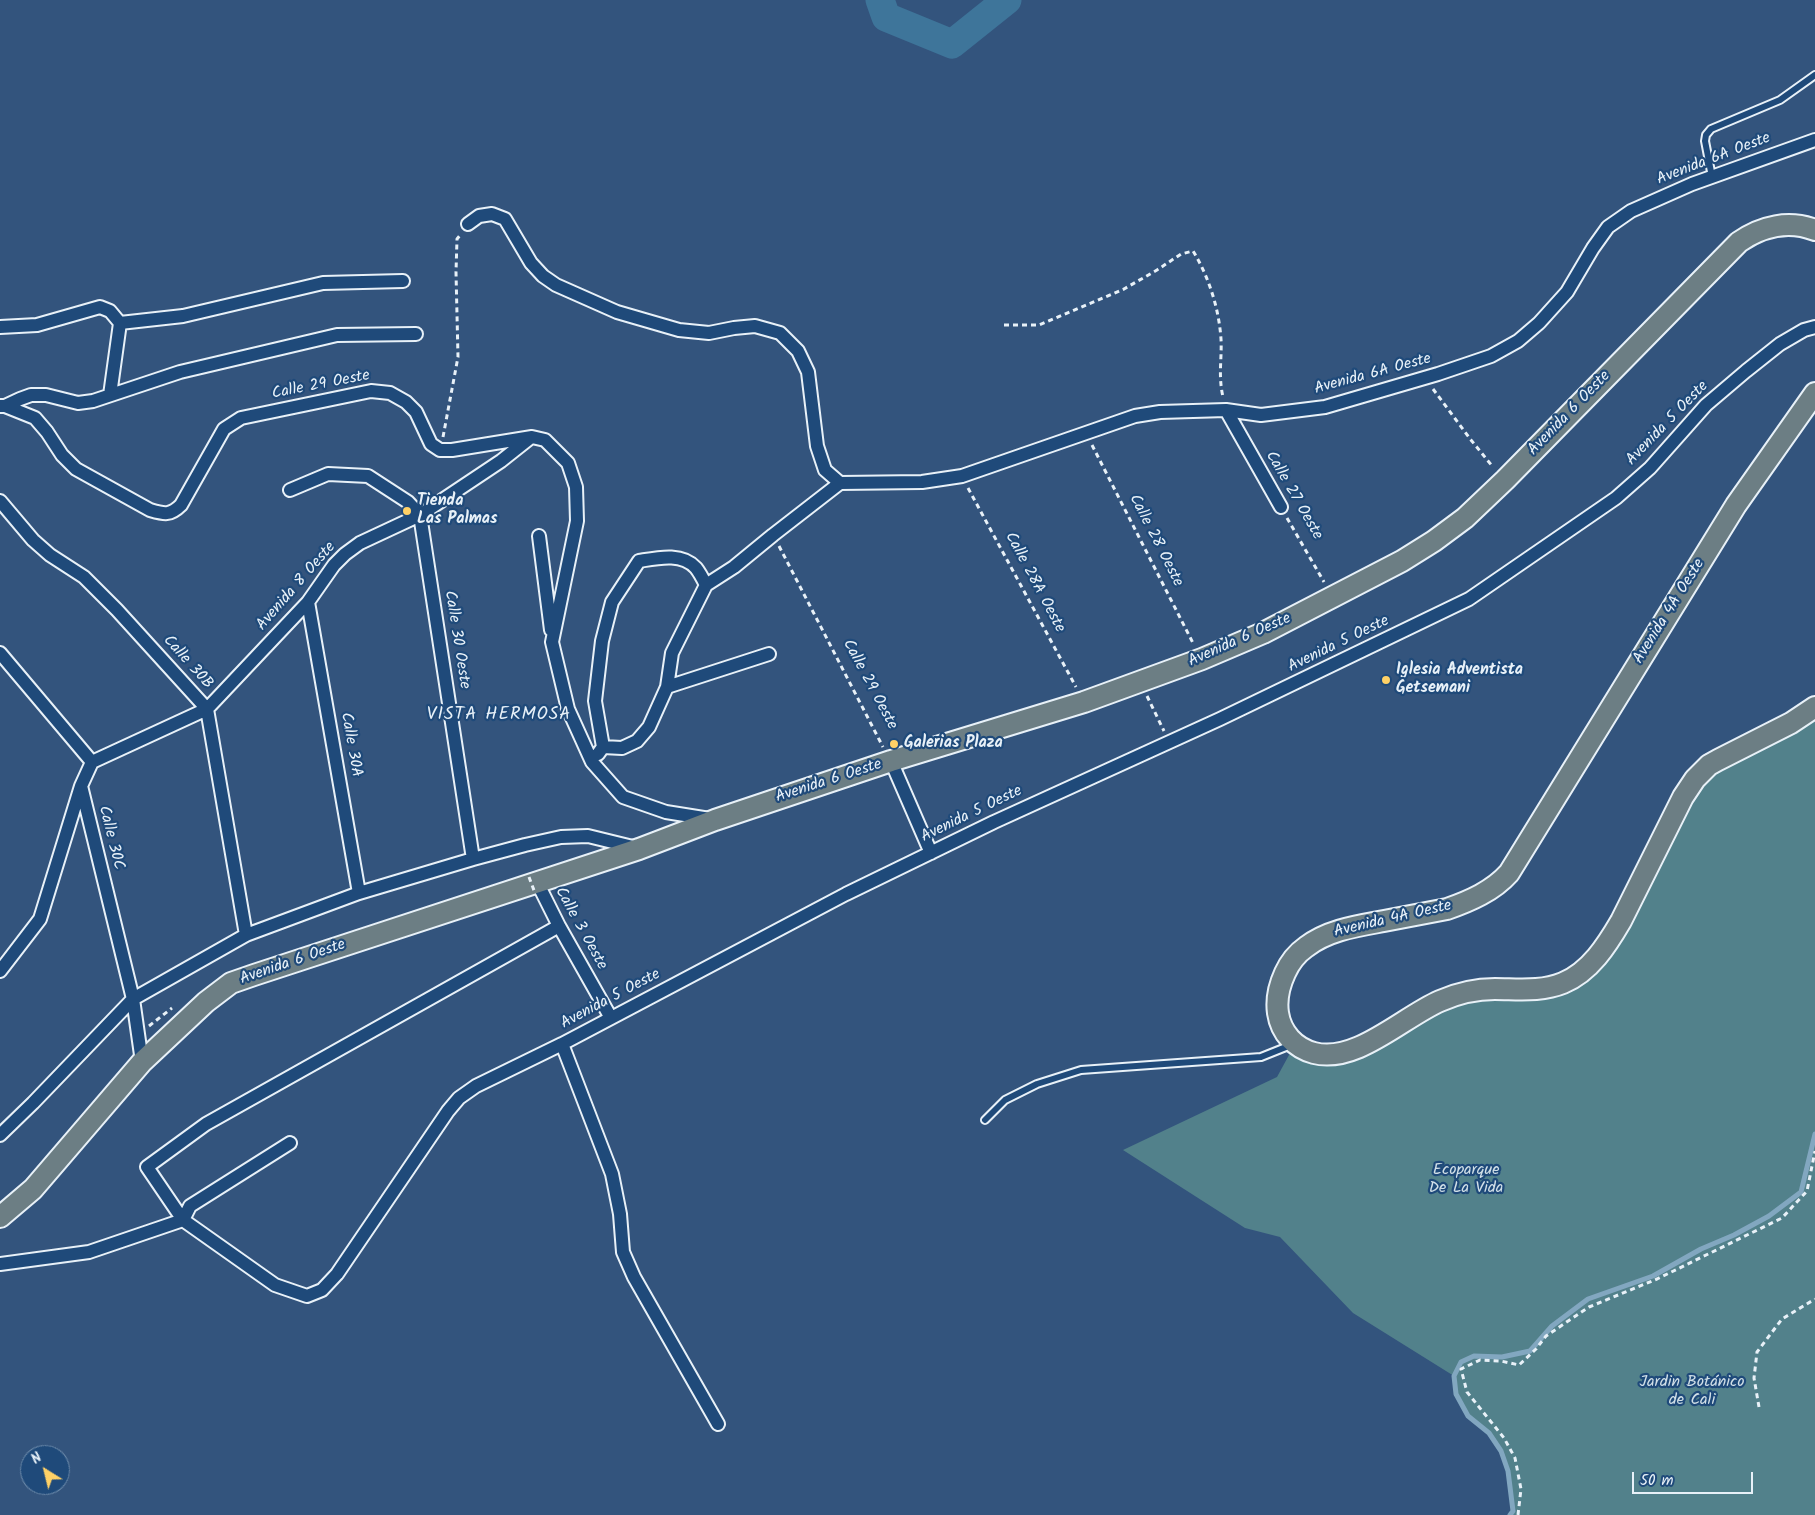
<!DOCTYPE html>
<meta charset="utf-8">
<style>
body{margin:0}
#map{position:relative;width:1815px;height:1515px;overflow:hidden;background:#33547d;font-family:Kalam,sans-serif}
canvas{display:block}
.north{position:absolute;left:20px;top:1445px;width:50px;height:50px;box-sizing:border-box;background:#1f4a7a;border:1px solid #6f8dac;border-radius:50%;rotate:324deg;font-size:14px;font-weight:700;line-height:20px;text-align:center;color:#e8f1f8}
.north::after{content:'';display:block;margin:auto;width:18px;height:22px;background:#ffd166;clip-path:polygon(50% 0,100% 100%,50% 72%,0 100%)}
.scale{position:absolute;left:1632px;top:1472px;width:121px;height:22px;box-sizing:border-box;border:2px solid #e8f1f8;border-top:0;padding-left:6px;font-size:15px;line-height:18px;white-space:nowrap;color:#e8f1f8;-webkit-text-stroke:4px #1f4a7a;paint-order:stroke}
</style>
<div id="map">
<canvas width="1815" height="1515"></canvas>
<div class="north">N</div>
<div class="scale">50 m</div>
</div>
<script>
const g = document.querySelector('canvas').getContext('2d');
g.lineJoin = 'round';
function fillPath(path, color) {
  g.fillStyle = color;
  g.fill(path, 'evenodd');
}
function stroke(path, color, width, dash) {
  g.strokeStyle = color;
  g.lineWidth = width;
  g.lineCap = dash ? 'butt' : 'round';
  g.setLineDash(dash || []);
  g.stroke(path);
}
function drawText(font, color, halo, rows, align = 'center') {
  g.font = font + ' Kalam,sans-serif';
  g.lineWidth = 4.5;
  g.setLineDash([]);
  g.textBaseline = 'middle';
  g.strokeStyle = halo;
  g.fillStyle = color;
  for (const [text, x, y, turn = 0] of rows) {
    g.save();
    g.translate(x, y);
    g.rotate((+turn || 0) * Math.PI / 180);
    g.textAlign = isNaN(turn) ? turn : align;
    if (halo) g.strokeText(text, 0, 0);
    g.fillText(text, 0, 0);
    g.restore();
  }
}
const green = new Path2D(`
 M 1815,707 L 1815,1515 L 1510,1515 L 1513,1511 L 1508,1471 L 1501,1451 L 1489,1433 L 1468,1415 L 1456,1394 L 1454,1376 L 1353,1313 L 1280,1237 L 1245,1228 L 1123,1150 L 1277,1077 L 1295,1044 L 1325,1055 L 1414,1014 L 1582,971 L 1689,787 Z`);
const stream = new Path2D(`
 M 1510,1515 L 1513,1511 L 1508,1471 L 1501,1451 L 1489,1433 L 1468,1416 L 1456,1394 L 1454,1376 L 1461,1362 L 1474,1356 L 1502,1357 L 1530,1351 L 1552,1326 L 1588,1299 L 1653,1276 L 1701,1249 L 1734,1235 L 1769,1216 L 1801,1192 L 1815,1134`);
const river = new Path2D(`
 M 880,0 L 886,17 L 952,44 L 1007,0`);
const path = new Path2D(`
 M 1004,325 L 1039,325 L 1124,289 L 1157,270 L 1181,254 L 1193,251 C 1209,277 1219,309 1221,339 C 1222,360 1218,375 1223,397
 M 1433,389 L 1471,440 L 1493,467
 M 443,437 L 458,357 L 456,272 L 457,239 L 461,234
 M 1092,445 L 1194,645
 M 968,488 L 1076,687
 M 1287,518 L 1324,582
 M 779,546 L 883,747
 M 1147,696 L 1164,731
 M 149,1026 L 172,1008
 M 1759,1407 L 1754,1378 L 1757,1352 L 1782,1319 L 1815,1299
 M 1518,1515 L 1521,1489 L 1515,1458 L 1504,1438 L 1467,1392 L 1461,1369 L 1480,1360 L 1501,1361 L 1519,1365 L 1536,1349 L 1546,1336 L 1589,1307 L 1657,1279 L 1782,1218 L 1807,1191 L 1815,1151`);
const service = new Path2D(`
 M 1712,177 L 1705,141 L 1706,135 L 1711,129 L 1780,100 L 1815,75
 M 985,1120 L 1005,1100 L 1037,1084 L 1081,1070 L 1261,1057 L 1291,1045`);
const minor = new Path2D(`
 M 468,224 L 479,216 L 492,214 L 505,219 L 531,263 L 543,276 L 556,285 L 617,312 L 679,330 L 709,333 L 734,328 L 755,326 L 780,333 L 798,351 L 808,372 L 817,446 L 825,470 L 840,483
 M 0,327 L 37,325 L 100,307 L 110,311 L 120,323 L 183,316 L 323,283 L 403,281
 M 110,395 L 120,323
 M 0,406 L 5,406 L 35,418 L 47,432 L 62,455 L 76,469 L 150,510 C 164,514 170,516 181,505 L 224,429 L 241,418 L 371,391 L 390,393 L 406,402 L 416,412 L 431,444 L 440,450 L 452,450 L 532,437 L 545,440 L 568,463 L 576,487 L 577,521 L 552,642 L 568,709 L 592,762 L 623,797 L 666,812 L 710,819
 M 5,406 L 20,399 L 31,395 L 46,395 L 78,403 L 93,401 L 180,372 L 337,335 L 416,334
 M 1226,410 L 1281,507
 M 840,483 L 922,482 L 962,476 L 1135,416 L 1160,412 L 1226,410 L 1261,415 L 1325,407 L 1438,374 L 1491,356 L 1518,341 L 1539,323 L 1567,292 L 1593,248 L 1608,227 L 1631,211 L 1692,184 L 1815,140
 M 290,490 L 328,474 L 368,476 L 408,502 L 420,515 L 473,859
 M 0,501 L 33,540 L 50,555 L 84,577 L 117,610 L 207,709 L 246,935
 M 539,536 L 551,630
 M 308,602 L 359,893
 M 0,653 L 92,762 L 81,786 L 133,999 L 142,1062
 M 667,687 L 769,654
 M 603,747 L 622,748 L 637,741 L 649,727 L 667,687 L 672,653 L 706,585 L 734,567 L 773,535 L 840,483
 M 598,754 L 603,747 L 595,701 L 602,641 L 612,602 L 639,561 C 657,558 682,552 696,568 C 700,573 703,579 706,585
 M 891,761 L 931,853
 M 92,762 L 207,709 L 308,602 L 334,565 L 345,554 L 360,543 L 420,515 L 501,461 L 530,438
 M 537,882 L 559,926 L 611,1018
 M 559,926 L 206,1124 L 147,1167 L 183,1220 L 275,1285 L 307,1296 L 322,1290 L 337,1274 L 448,1111 L 459,1098 L 476,1086 L 562,1044 L 846,894 L 994,822 L 1220,719 L 1469,599 L 1616,498 L 1650,468 L 1706,405 L 1746,371 L 1780,344 L 1804,330 L 1815,327
 M 0,971 L 40,919 L 81,786
 M 562,1044 L 612,1174 L 620,1214 L 623,1252 L 634,1277 L 718,1424
 M 0,1135 L 33,1103 L 133,999 L 246,935 L 359,893 L 473,859 L 525,845 L 561,837 L 588,836 L 637,848
 M 0,1264 L 89,1252 L 183,1220 L 190,1206 L 290,1143`);
const primary = new Path2D(`
 M 1815,393 L 1736,505 L 1509,873 C 1493,891 1470,901 1447,909 C 1426,913 1405,917 1384,921 C 1357,926 1328,930 1306,947 C 1296,954 1290,962 1285,973 C 1279,986 1276,999 1278,1013 C 1281,1033 1295,1048 1314,1053 C 1356,1064 1403,1017 1440,1001 C 1458,993 1476,989 1495,989 C 1518,989 1541,992 1563,983 C 1590,972 1607,945 1621,921 L 1683,797 L 1695,779 L 1709,765 L 1718,760 L 1791,723 L 1815,707
 M 0,1217 L 33,1189 L 142,1062 L 206,1002 L 231,983 L 254,975 L 639,849 L 715,820 L 891,761 L 1084,702 L 1202,659 L 1263,633 L 1402,561 L 1434,541 L 1465,518 L 1505,480 L 1739,242 C 1762,226 1789,220 1815,230`);
const pathBridge = new Path2D(`
 M 529,877 L 535,893`);
const markers = [
 [407,511,5,"#ffd166"],
 [1386,680,5,"#ffd166"],
 [894,744,5,"#ffd166"]
];
const streetNames = [
 ["Avenida 6A Oeste",1714,160,-21],
 ["Avenida 6A Oeste",1373,375,-15],
 ["Calle 29 Oeste",321,386,-11],
 ["Avenida 6 Oeste",1570,414,-46],
 ["Avenida 5 Oeste",1668,424,-46],
 ["Calle 27 Oeste",1293,496,60],
 ["Calle 28 Oeste",1155,541,63],
 ["Calle 28A Oeste",1034,583,62],
 ["Avenida 8 Oeste",297,587,-49],
 ["Avenida 4A Oeste",1670,612,-58],
 ["Calle 30 Oeste",456,640,81],
 ["Avenida 6 Oeste",1240,641,-24],
 ["Avenida 5 Oeste",1339,645,-26],
 ["Calle 30B",187,663,48],
 ["Calle 29 Oeste",869,685,62],
 ["Calle 30A",350,745,80],
 ["Avenida 6 Oeste",829,782,-18],
 ["Avenida 5 Oeste",972,815,-26],
 ["Calle 30C",110,838,76],
 ["Avenida 4A Oeste",1393,920,-13],
 ["Calle 3 Oeste",580,929,61],
 ["Avenida 6 Oeste",293,963,-19],
 ["Avenida 5 Oeste",611,1000,-28]
];
const poiNames = [
 ["Tienda",417,502],
 ["Las Palmas",417,520],
 ["Iglesia Adventista",1396,671],
 ["Getsemani",1396,689],
 ["Galerias Plaza",904,744]
];
const parkNames = [
 ["Ecoparque",1466,1171],
 ["De La Vida",1466,1189],
 ["Jardin Botánico",1692,1383],
 ["de Cali",1692,1401]
];
const neighbourhoodNames = [
 ["VISTA HERMOSA",499,716]
];
fillPath(green, '#52818b');
stroke(stream, '#82a7c0', 5);
stroke(river, '#3e759a', 29);
stroke(service, '#e8f1f8', 10);
stroke(minor, '#e8f1f8', 16);
stroke(primary, '#e8f1f8', 24);
stroke(path, '#e8f1f8', 3, [5, 4]);
stroke(service, '#1f4a7a', 6);
stroke(minor, '#1f4a7a', 12);
stroke(primary, '#6c7e84', 20);
stroke(pathBridge, '#e8f1f8', 3, [5, 4]);
for (const [x, y, r, color] of markers) {
  const dot = new Path2D();
  dot.arc(x, y, r, 0, 2 * Math.PI);
  g.fillStyle = color;
  g.fill(dot);
  stroke(dot, '#1f4a7a', 2);
}
drawText('16px', '#e8f1f8', '#1f4a7a', streetNames);
drawText('bold 16px', '#e8f1f8', '#1f4a7a', poiNames, 'left');
drawText('16px', '#d2e0e8', '#1f4a7a', parkNames);
g.letterSpacing = '1px';
drawText('18px', '#e8f1f8', '#1f4a7a', neighbourhoodNames);
g.letterSpacing = '0px';
</script>
